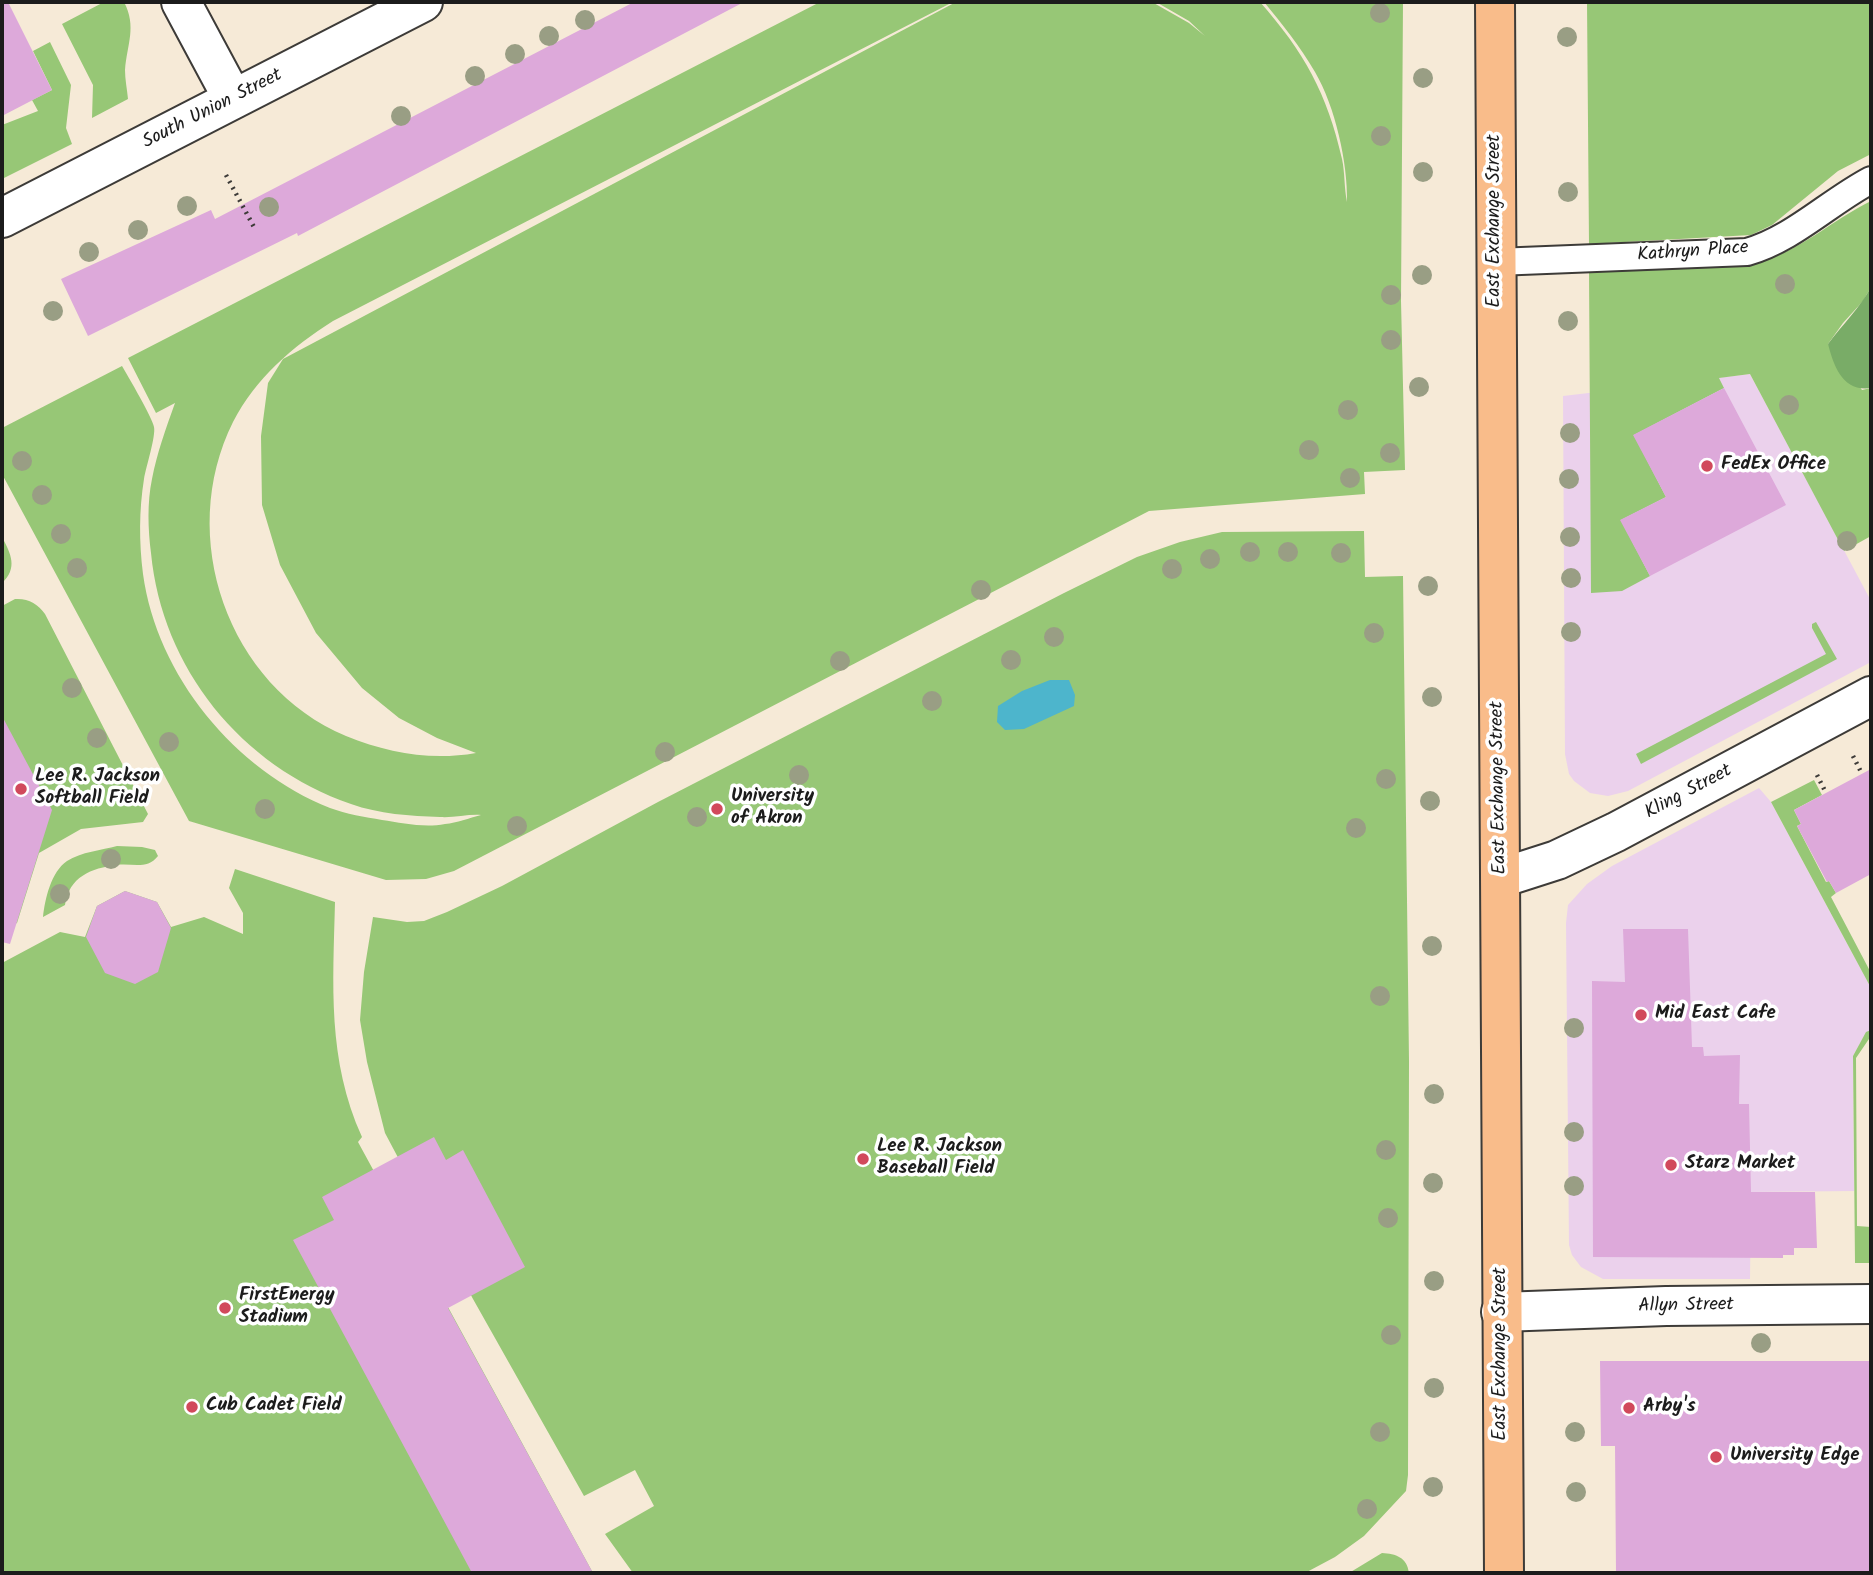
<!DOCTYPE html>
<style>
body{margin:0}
#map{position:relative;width:1873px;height:1575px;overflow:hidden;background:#f6ead7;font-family:Kalam,sans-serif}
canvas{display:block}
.frame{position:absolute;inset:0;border:4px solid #1c1c1c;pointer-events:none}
</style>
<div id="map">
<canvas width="1873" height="1575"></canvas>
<div class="frame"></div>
</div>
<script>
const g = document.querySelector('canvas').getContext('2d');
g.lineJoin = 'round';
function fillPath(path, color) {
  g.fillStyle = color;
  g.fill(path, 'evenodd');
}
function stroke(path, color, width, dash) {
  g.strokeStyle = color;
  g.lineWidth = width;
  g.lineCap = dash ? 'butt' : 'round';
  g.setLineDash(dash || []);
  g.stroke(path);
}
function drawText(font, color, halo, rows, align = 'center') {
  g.font = font + ' Kalam,sans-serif';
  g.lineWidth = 7;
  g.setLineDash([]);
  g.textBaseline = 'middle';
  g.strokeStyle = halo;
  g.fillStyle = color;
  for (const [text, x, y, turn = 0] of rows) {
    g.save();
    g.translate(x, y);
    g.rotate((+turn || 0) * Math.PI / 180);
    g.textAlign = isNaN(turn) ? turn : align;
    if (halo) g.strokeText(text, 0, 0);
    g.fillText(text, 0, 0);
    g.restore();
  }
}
const built = new Path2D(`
 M 1750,374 L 1871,601 L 1871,662 L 1628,791 L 1608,796 L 1590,793 L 1574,781 L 1569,774 L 1565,754 L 1563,396 Z
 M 1759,788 L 1771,802 L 1871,988 L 1871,1030 L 1866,1033 L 1853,1056 L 1854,1191 L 1751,1192 L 1750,1279 L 1603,1279 L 1581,1267 L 1572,1255 L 1569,1245 L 1566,923 L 1568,905 L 1587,884 L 1612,866 Z`);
const green = new Path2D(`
 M 104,2 L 124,2 C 137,27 127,44 125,70 C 125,79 127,89 128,99 L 92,118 L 93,85 L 62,24 Z
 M 820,2 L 953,2 L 333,321 C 292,347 256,378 233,422 C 176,536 227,686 346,736 C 388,753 431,761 476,753 L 437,738 L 399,718 L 362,688 L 316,633 L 280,565 L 262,505 L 261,436 L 268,383 L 283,359 L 956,2 L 1152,2 L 1189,23 L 1205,36 L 1189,21 L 1156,2 L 1260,2 C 1304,52 1327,93 1342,159 C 1345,173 1344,188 1347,202 C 1348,163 1335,106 1315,72 C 1300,46 1282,24 1264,2 L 1403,2 L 1401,301 L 1405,470 L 1364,472 L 1365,494 L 1149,511 L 454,871 L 426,879 L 386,880 L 189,821 L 2,474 L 2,428 L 122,366 C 128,376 153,419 154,427 C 156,436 146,467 144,479 C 139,510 139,542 143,574 C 157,676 235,770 330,808 C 346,814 365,817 382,820 C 402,823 424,828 445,824 C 457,823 469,818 481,815 C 469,814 453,818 440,817 C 410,816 379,814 351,804 C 241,766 162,668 151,553 C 148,529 147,503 152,479 C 157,453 166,428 175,403 L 156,413 L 128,358 Z
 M 1587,2 L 1871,2 L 1871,154 L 1838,171 L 1772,225 L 1751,235 L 1589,244 Z
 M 50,42 L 71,85 L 66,128 L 72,144 L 2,179 L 2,125 L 38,111 L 32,100 L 52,90 L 33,51 Z
 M 1871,201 L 1871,287 L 1863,301 L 1843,323 L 1828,344 L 1862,390 L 1871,388 L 1871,536 L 1844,551 L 1750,374 L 1719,378 L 1724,388 L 1634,435 L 1666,497 L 1621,520 L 1650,576 L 1622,591 L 1591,593 L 1589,271 L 1755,263 C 1798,253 1832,220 1871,201 Z
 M 1364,531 L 1365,577 L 1403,576 L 1409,1061 L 1408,1475 L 1406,1491 L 1364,1536 L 1335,1557 L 1305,1573 L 633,1573 L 605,1534 L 654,1506 L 635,1470 L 584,1496 L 473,1299 L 385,1133 L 367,1062 L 360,1020 L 364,972 L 373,917 L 407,922 L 424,921 L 447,912 L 502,886 L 658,802 L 1064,593 L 1137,557 L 1180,542 L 1222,532 Z
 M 2,537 C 11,554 18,568 2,583 Z
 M 15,599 C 28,598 38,604 45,614 L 148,814 L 143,822 L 81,829 L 39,853 L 17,923 L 2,930 L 2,606 Z
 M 1816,622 L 1837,659 L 1641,764 L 1636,754 L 1826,654 L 1812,628 L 1812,624 Z
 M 1814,780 L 1822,795 L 1794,810 L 1801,824 L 1797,826 L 1826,882 L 1829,881 L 1836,893 L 1831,897 L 1871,973 L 1871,988 L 1771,802 Z
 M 117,846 L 142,847 L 155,850 L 158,856 C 147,870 133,863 117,865 C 91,868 69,877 65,905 L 43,917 C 45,899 51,872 67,861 C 81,852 102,850 117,846 Z
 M 235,869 L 335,902 C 333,985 327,1059 362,1137 L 358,1142 L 593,1573 L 2,1573 L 2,963 L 60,932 L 85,937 L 97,906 L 125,891 L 157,902 L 171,927 L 204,917 L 243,934 L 243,913 L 229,888 Z
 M 1871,1030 L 1871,1036 L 1856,1058 L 1857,1226 L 1871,1227 L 1871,1263 L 1855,1263 L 1853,1056 L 1866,1032 Z
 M 1382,1553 C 1396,1554 1407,1557 1409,1573 L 1349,1573 Z`);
const forest = new Path2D(`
 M 1871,287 L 1871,388 C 1843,392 1834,367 1828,344 C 1842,325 1860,308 1871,287 Z`);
const water = new Path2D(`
 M 1050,680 L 1069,680 L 1075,695 L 1074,706 L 1024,729 L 1005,730 L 997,722 L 998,706 L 1022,691 Z`);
const building = new Path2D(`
 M 2,2 L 8,2 L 52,90 L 2,116 Z
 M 634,2 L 744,2 L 298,236 L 297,233 L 88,336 L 61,279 L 211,210 L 215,219 Z
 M 1724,388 L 1786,505 L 1650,576 L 1620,520 L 1666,497 L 1633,435 Z
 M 2,716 L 52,810 L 10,944 L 2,942 Z
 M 1871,769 L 1871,874 L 1836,893 L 1829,881 L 1827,882 L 1797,826 L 1801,824 L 1794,810 Z
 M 125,891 L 157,902 L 171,928 L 158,972 L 135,984 L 105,973 L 86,937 L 97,906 Z
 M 1623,929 L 1688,929 L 1692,1047 L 1703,1047 L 1704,1056 L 1740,1055 L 1739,1104 L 1749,1104 L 1751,1192 L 1815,1192 L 1817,1248 L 1794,1248 L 1794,1255 L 1783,1255 L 1783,1258 L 1593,1257 L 1592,981 L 1625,982 Z
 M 434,1137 L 446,1160 L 463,1150 L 525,1267 L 448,1308 L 593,1573 L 472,1573 L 293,1240 L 334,1220 L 322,1197 Z
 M 1600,1361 L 1871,1361 L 1871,1573 L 1616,1573 L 1615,1446 L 1601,1446 Z`);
const path = new Path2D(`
 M 226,175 L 255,229
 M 1853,756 L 1862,774
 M 1817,775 L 1826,793`);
const lane = new Path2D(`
 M 1496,262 L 1747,252 C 1793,239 1829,202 1871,180`);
const street = new Path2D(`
 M 181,2 L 233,99
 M 2,218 L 423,2
 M 1501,878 L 1557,860 L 1616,832 L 1871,696
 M 1501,1312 L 1666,1306 L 1871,1304`);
const primary = new Path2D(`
 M 1495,2 L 1504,1573`);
const trees = [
 [1380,13],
 [585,20],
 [549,36],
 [1567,37],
 [515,54],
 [475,76],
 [1423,78],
 [401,116],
 [1381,136],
 [1423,172],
 [1568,192],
 [187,206],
 [269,207],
 [138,230],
 [89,252],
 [1422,275],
 [1785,284],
 [1391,295],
 [53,311],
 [1568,321],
 [1391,340],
 [1419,387],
 [1789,405],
 [1348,410],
 [1570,433],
 [1309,450],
 [1390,453],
 [22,461],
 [1350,478],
 [1569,479],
 [42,495],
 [61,534],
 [1570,537],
 [1847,541],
 [1250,552],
 [1288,552],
 [1341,553],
 [1210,559],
 [77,568],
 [1172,569],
 [1571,578],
 [1428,586],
 [981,590],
 [1571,632],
 [1374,633],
 [1054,637],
 [1011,660],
 [840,661],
 [72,688],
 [1432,697],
 [932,701],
 [97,738],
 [169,742],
 [665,752],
 [799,775],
 [1386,779],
 [1430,801],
 [265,809],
 [697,817],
 [517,826],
 [1356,828],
 [111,859],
 [60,894],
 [1432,946],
 [1380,996],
 [1574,1028],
 [1434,1094],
 [1574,1132],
 [1386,1150],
 [1433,1183],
 [1574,1186],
 [1388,1218],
 [1434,1281],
 [1391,1335],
 [1761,1343],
 [1434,1388],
 [1380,1432],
 [1575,1432],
 [1433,1487],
 [1576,1492],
 [1367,1509]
];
const markers = [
 [1707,466,7,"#d1495b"],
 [21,789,7,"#d1495b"],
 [717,809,7,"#d1495b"],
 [1641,1015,7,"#d1495b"],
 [863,1159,7,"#d1495b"],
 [1671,1165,7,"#d1495b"],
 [225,1308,7,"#d1495b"],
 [192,1407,7,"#d1495b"],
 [1629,1408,7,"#d1495b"],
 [1716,1457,7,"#d1495b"]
];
const streetNames = [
 ["South Union Street",213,110,-27],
 ["East Exchange Street",1496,221,-90],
 ["Kathryn Place",1693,253,-4],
 ["East Exchange Street",1500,788,-91],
 ["Kling Street",1689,793,-28],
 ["Allyn Street",1686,1307,-1],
 ["East Exchange Street",1502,1354,-90]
];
const poiNames = [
 ["FedEx Office",1721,466],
 ["Lee R. Jackson",35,778],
 ["Softball Field",35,800],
 ["University",731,798],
 ["of Akron",731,820],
 ["Mid East Cafe",1655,1015],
 ["Lee R. Jackson",877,1148],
 ["Baseball Field",877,1170],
 ["Starz Market",1685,1165],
 ["FirstEnergy",239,1297],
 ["Stadium",239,1319],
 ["Cub Cadet Field",206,1407],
 ["Arby's",1643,1408],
 ["University Edge",1730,1457]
];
fillPath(built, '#ebd1ec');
fillPath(green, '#97c776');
fillPath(forest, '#79ac67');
fillPath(water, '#4db5cc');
fillPath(building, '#dda9da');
stroke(lane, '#3d3b38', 30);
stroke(street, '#3d3b38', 42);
stroke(primary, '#3d3b38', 42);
stroke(path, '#3d3b38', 4.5, [2, 5]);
stroke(lane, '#fff', 26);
stroke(street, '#fff', 38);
stroke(primary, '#f9bc8a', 38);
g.fillStyle = '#999e84';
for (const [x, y] of trees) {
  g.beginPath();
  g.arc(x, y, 10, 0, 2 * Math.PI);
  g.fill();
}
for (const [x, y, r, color] of markers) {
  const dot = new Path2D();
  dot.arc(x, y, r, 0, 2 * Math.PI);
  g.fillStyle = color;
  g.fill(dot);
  stroke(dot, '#fff', 2.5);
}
drawText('19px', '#1c1c1c', '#fff', streetNames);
drawText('bold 19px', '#1c1c1c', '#fff', poiNames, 'left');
</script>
